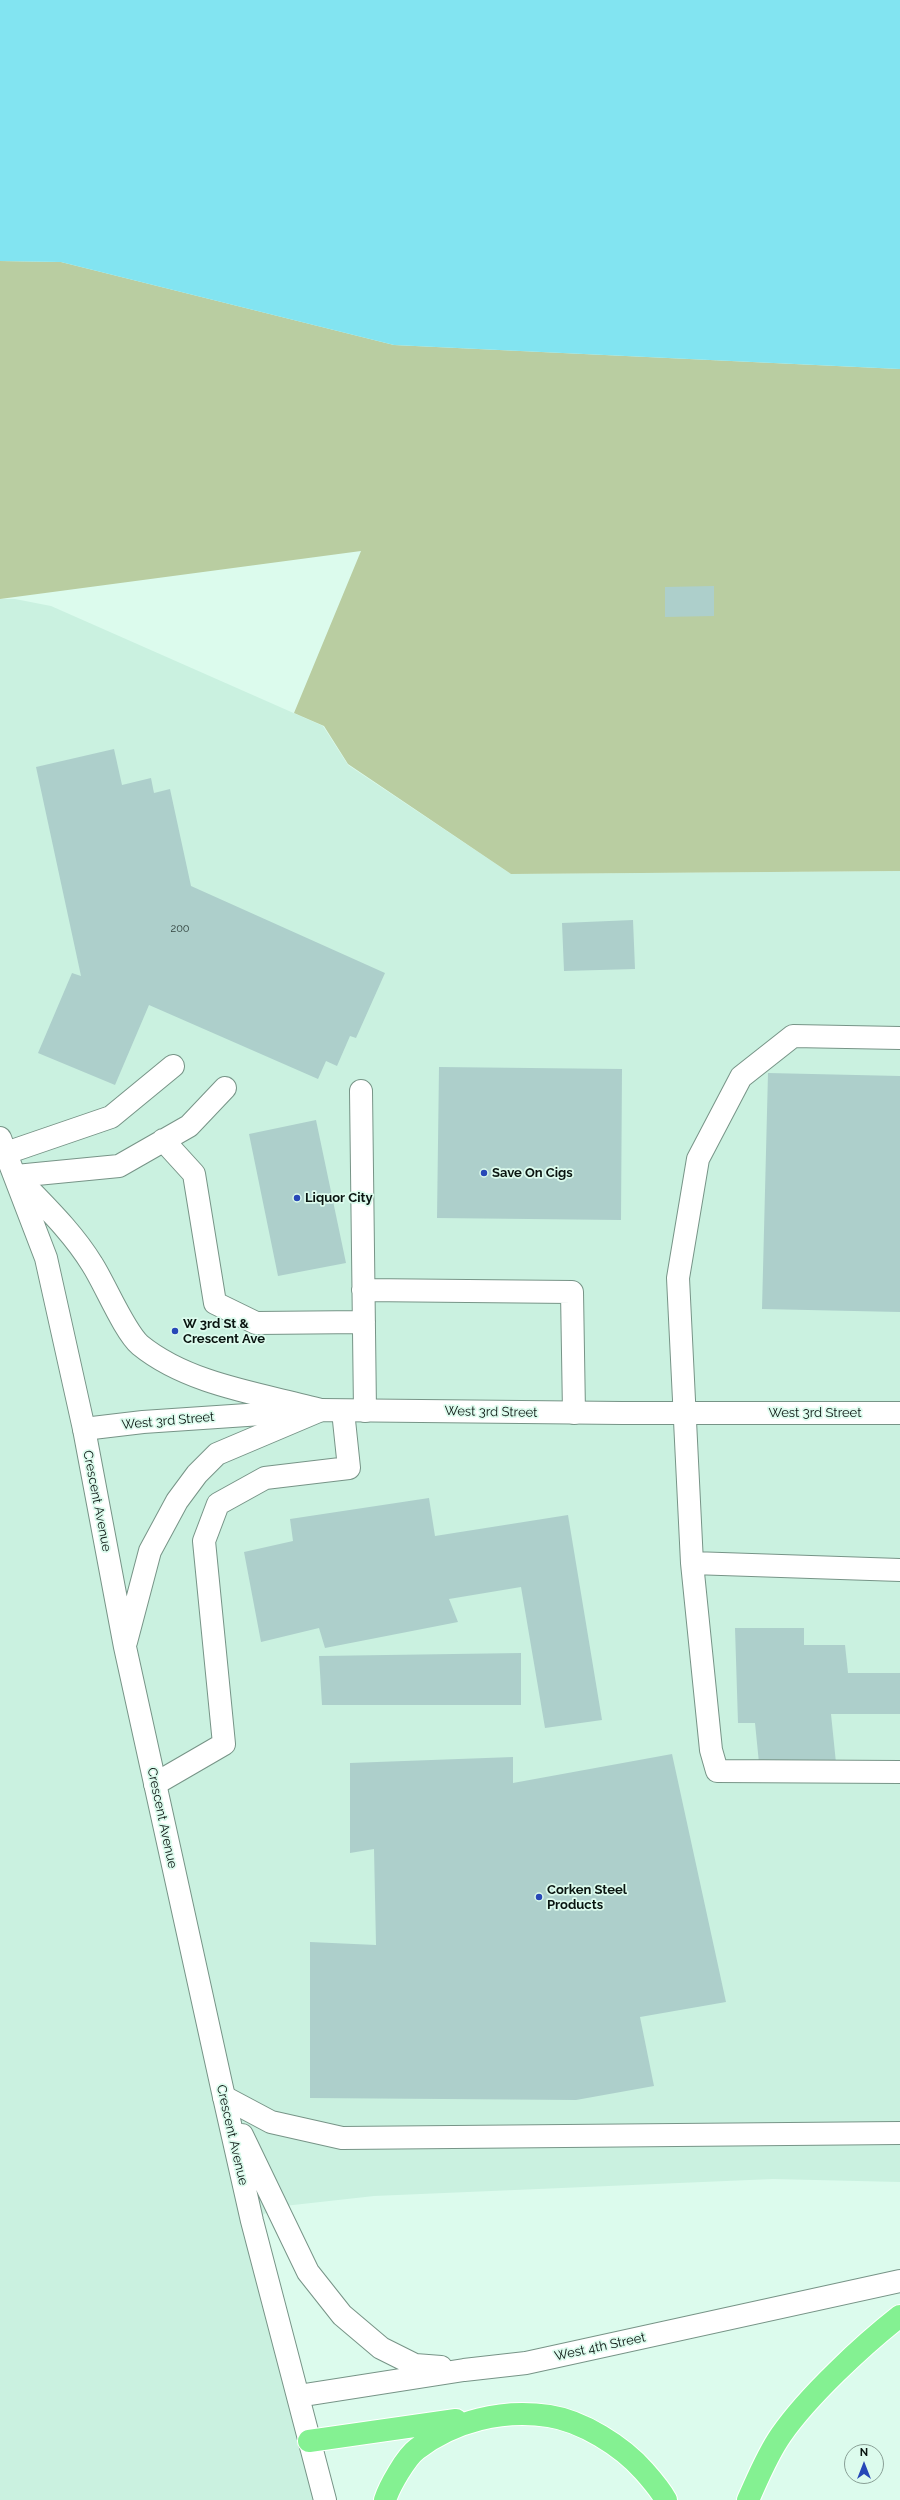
<!DOCTYPE html>
<style>
body{margin:0}
#map{position:relative;width:900px;height:2500px;overflow:hidden;background:#dcfbed;font-family:Raleway,sans-serif}
canvas{display:block}
.north{position:absolute;left:844px;top:2444px;width:40px;height:40px;box-sizing:border-box;background:#dcfbed;border:1px solid #889f95;border-radius:50%;rotate:0deg;font-size:11px;font-weight:700;line-height:16px;text-align:center;color:#091410}
.north::after{content:'';display:block;margin:auto;width:14px;height:18px;background:#2748b7;clip-path:polygon(50% 0,100% 100%,50% 72%,0 100%)}
</style>
<div id="map">
<canvas width="900" height="2500"></canvas>
<div class="north">N</div>
</div>
<script>
const g = document.querySelector('canvas').getContext('2d');
g.lineJoin = 'round';
function fillPath(path, color) {
  g.fillStyle = color;
  g.fill(path, 'evenodd');
}
function stroke(path, color, width, dash) {
  g.strokeStyle = color;
  g.lineWidth = width;
  g.lineCap = dash ? 'butt' : 'round';
  g.setLineDash(dash || []);
  g.stroke(path);
}
function drawText(font, color, halo, rows, align = 'center') {
  g.font = font + ' Raleway,sans-serif';
  g.lineWidth = 3.5;
  g.setLineDash([]);
  g.textBaseline = 'middle';
  g.strokeStyle = halo;
  g.fillStyle = color;
  for (const [text, x, y, turn = 0] of rows) {
    g.save();
    g.translate(x, y);
    g.rotate((+turn || 0) * Math.PI / 180);
    g.textAlign = isNaN(turn) ? turn : align;
    if (halo) g.strokeText(text, 0, 0);
    g.fillText(text, 0, 0);
    g.restore();
  }
}
const built = new Path2D(`
 M 0,599 L 15,599 L 51,606 L 323,726 L 348,765 L 511,874 L 900,871 L 900,2182 L 773,2179 L 374,2196 L 275,2207 L 252,2222 L 325,2500 L 0,2500 Z`);
const green = new Path2D(`
 M 0,261 L 61,262 L 394,345 L 900,369 L 900,871 L 511,874 L 348,764 L 324,726 L 294,713 L 361,551 L 0,599 Z`);
const water = new Path2D(`
 M 0,0 L 900,0 L 900,369 L 394,345 L 61,262 L 0,261 Z`);
const building = new Path2D(`
 M 714,586 L 714,616 L 665,617 L 665,587 Z
 M 114,749 L 122,785 L 151,778 L 154,793 L 170,789 L 191,886 L 385,973 L 356,1038 L 350,1036 L 337,1066 L 326,1061 L 318,1079 L 149,1005 L 115,1085 L 38,1053 L 72,973 L 81,976 L 36,767 Z
 M 633,920 L 635,969 L 564,971 L 562,923 Z
 M 439,1067 L 622,1069 L 621,1220 L 437,1218 Z
 M 768,1073 L 900,1076 L 900,1312 L 762,1309 Z
 M 316,1120 L 346,1263 L 278,1276 L 249,1134 Z
 M 429,1498 L 435,1536 L 568,1515 L 602,1720 L 545,1728 L 521,1587 L 449,1599 L 458,1622 L 325,1648 L 319,1628 L 261,1642 L 244,1552 L 293,1541 L 290,1519 Z
 M 735,1628 L 804,1628 L 804,1645 L 845,1645 L 848,1673 L 900,1673 L 900,1714 L 831,1714 L 836,1763 L 759,1763 L 755,1723 L 738,1723 Z
 M 521,1653 L 521,1705 L 322,1705 L 319,1656 Z
 M 672,1754 L 726,2002 L 640,2017 L 654,2086 L 576,2100 L 310,2098 L 310,1942 L 376,1945 L 374,1849 L 350,1853 L 350,1763 L 513,1757 L 513,1783 Z`);
const service = new Path2D(`
 M 900,1038 L 793,1036 L 741,1077 L 698,1159 L 678,1278 L 692,1563 L 900,1570
 M 361,1091 L 365,1411
 M 163,1140 L 194,1174 L 215,1303 L 256,1323 L 364,1322
 M 6,1153 L 111,1117 L 173,1066
 M 16,1176 L 119,1166 L 189,1126 L 225,1088
 M 363,1290 L 572,1292 L 574,1413
 M 692,1563 L 711,1750 L 717,1771 L 900,1772
 M 155,1784 L 224,1744 L 204,1541 L 218,1504 L 265,1478 L 349,1468 L 343,1411
 M 224,2097 L 271,2122 L 342,2138 L 900,2133`);
const tertiary = new Path2D(`
 M 84,1429 L 143,1422 L 321,1410 L 622,1413 L 900,1413`);
const secondary = new Path2D(`
 M 0,1138 L 46,1258 L 84,1429 L 125,1647 L 224,2097 L 252,2221 L 325,2500
 M 22,1182 C 47,1208 73,1233 92,1264 C 105,1284 124,1331 140,1345 C 189,1385 262,1394 321,1410
 M 126,1642 L 150,1551 L 177,1501 L 197,1474 L 217,1454 L 321,1410
 M 242,2135 L 308,2272 L 342,2315 L 381,2348 L 415,2365 L 441,2367
 M 298,2396 L 464,2370 L 526,2363 L 900,2281`);
const motorway = new Path2D(`
 M 309,2441 L 456,2420
 M 385,2500 C 389,2487 406,2457 417,2449 C 454,2421 502,2409 549,2416 C 582,2421 622,2446 644,2471 C 652,2480 660,2489 666,2500
 M 748,2500 C 758,2478 767,2455 781,2435 C 808,2396 863,2345 900,2316`);
const markers = [
 [484,1173,4,"#2748b7"],
 [297,1198,4,"#2748b7"],
 [175,1331,4,"#2748b7"],
 [539,1897,4,"#2748b7"]
];
const numberNames = [
 ["200",180,929]
];
const poiNames = [
 ["Save On Cigs",492,1173],
 ["Liquor City",305,1198],
 ["W 3rd St &",183,1324],
 ["Crescent Ave",183,1339],
 ["Corken Steel",547,1890],
 ["Products",547,1905]
];
const streetNames = [
 ["West 3rd Street",491,1412,1],
 ["West 3rd Street",815,1413],
 ["West 3rd Street",168,1421,-5],
 ["Crescent Avenue",97,1501,79],
 ["Crescent Avenue",162,1818,78],
 ["Crescent Avenue",232,2135,77],
 ["West 4th Street",600,2347,-12]
];
fillPath(built, '#caf1e0');
fillPath(green, '#b9cda1');
fillPath(water, '#82e4f1');
fillPath(building, '#adcfcb');
stroke(service, '#779487', 24);
stroke(tertiary, '#779487', 24);
stroke(secondary, '#779487', 24);
stroke(motorway, '#fff', 24);
stroke(service, '#fff', 22);
stroke(tertiary, '#fff', 22);
stroke(secondary, '#fff', 22);
stroke(motorway, '#84f192', 22);
for (const [x, y, r, color] of markers) {
  const dot = new Path2D();
  dot.arc(x, y, r, 0, 2 * Math.PI);
  g.fillStyle = color;
  g.fill(dot);
  stroke(dot, '#dcfbed', 1.5);
}
drawText('11px', '#32433f', null, numberNames);
drawText('bold 13px', '#091410', '#dcfbed', poiNames, 'left');
drawText('13px', '#091410', '#dcfbed', streetNames);
</script>
